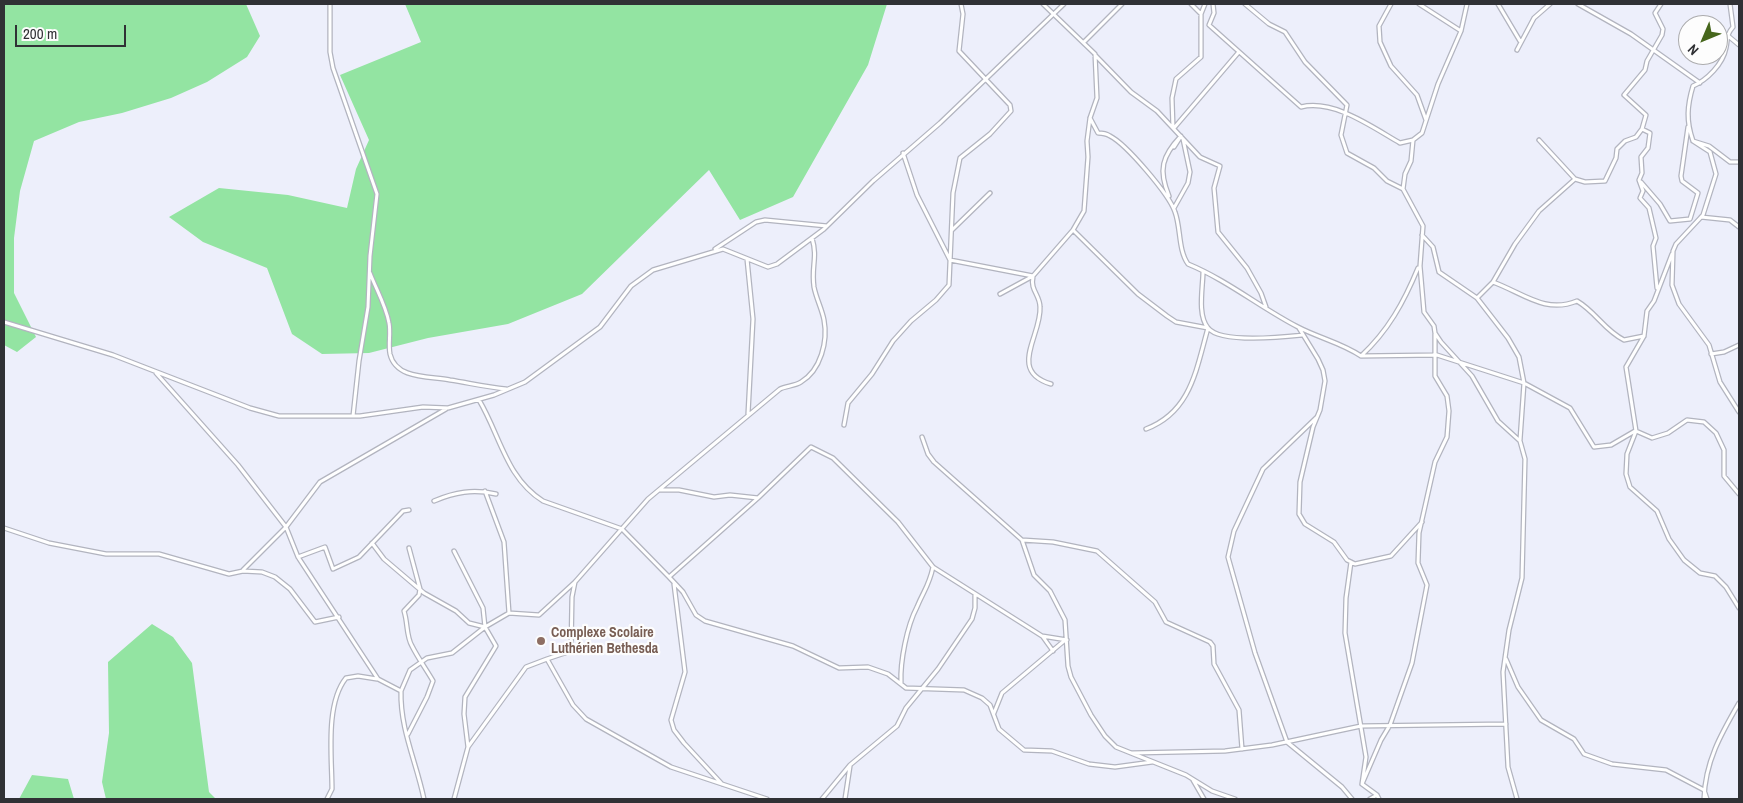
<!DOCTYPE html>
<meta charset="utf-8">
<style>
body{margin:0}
#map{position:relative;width:1743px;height:803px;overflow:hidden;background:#edeffb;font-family:"Archivo Narrow",sans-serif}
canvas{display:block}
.frame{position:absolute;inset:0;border:5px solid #303135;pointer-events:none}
.north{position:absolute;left:1678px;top:15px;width:50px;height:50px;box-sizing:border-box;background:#fdfdfd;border:1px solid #ababad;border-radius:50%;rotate:225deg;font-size:14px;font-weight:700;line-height:20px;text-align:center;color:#303135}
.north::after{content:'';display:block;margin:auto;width:18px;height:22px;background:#46661c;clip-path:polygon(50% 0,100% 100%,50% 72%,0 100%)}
.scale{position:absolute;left:15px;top:25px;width:111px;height:22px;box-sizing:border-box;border:2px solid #303135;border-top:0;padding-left:6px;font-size:15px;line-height:18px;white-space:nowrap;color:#303135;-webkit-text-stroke:4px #fdfdfd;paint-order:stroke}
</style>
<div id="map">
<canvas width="1743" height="803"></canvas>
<div class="frame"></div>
<div class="north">N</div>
<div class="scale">200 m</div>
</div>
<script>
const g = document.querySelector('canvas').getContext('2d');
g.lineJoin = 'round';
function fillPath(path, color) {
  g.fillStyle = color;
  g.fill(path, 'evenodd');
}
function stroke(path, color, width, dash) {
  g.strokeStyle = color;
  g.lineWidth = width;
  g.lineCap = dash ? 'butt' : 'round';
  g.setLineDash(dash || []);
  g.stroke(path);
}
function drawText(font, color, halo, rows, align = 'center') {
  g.font = font + ' "Archivo Narrow",sans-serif';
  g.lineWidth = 4.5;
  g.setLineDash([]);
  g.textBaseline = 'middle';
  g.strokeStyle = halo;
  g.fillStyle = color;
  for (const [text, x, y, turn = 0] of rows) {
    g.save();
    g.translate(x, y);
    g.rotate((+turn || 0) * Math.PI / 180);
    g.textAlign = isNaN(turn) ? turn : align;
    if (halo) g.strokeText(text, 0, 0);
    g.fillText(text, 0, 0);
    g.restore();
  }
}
const green = new Path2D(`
 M 4,4 L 246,4 L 260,36 L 247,57 L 207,82 L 171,98 L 122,113 L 79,122 L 34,141 L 20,191 L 14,238 L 14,293 L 36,337 L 17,352 L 4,345 Z
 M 405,4 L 887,4 L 868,65 L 793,197 L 740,220 L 709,170 L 582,294 L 508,324 L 428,338 L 369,353 L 322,354 L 292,334 L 267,268 L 203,242 L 169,217 L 219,188 L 288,195 L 347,208 L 356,169 L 369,140 L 340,75 L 421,42 Z
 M 152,624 L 173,637 L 192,663 L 209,792 L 216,799 L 106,799 L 102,782 L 109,733 L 108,662 Z
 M 32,775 L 68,779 L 74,799 L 19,799 Z`);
const street = new Path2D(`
 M 330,4 L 330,52 L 333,68 L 377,194 L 370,256 L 368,307 L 359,361 L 353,416
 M 1191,4 L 1201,14
 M 1213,4 L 1214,13 L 1209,25 L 1301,107 C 1334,99 1372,127 1400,143 L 1413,140 L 1422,133 L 1438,84 L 1461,31 L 1467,4
 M 1245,4 L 1269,24 L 1285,32 L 1305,62 L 1347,105 L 1341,135 L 1347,153 L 1374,168 L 1387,181 L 1403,189
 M 1391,4 L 1379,26 L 1380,42 L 1391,66 L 1417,95 L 1426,120
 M 1419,4 L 1461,31
 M 1498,4 L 1520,41
 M 1578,4 L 1631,34 L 1700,83
 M 1730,4 L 1733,27 C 1726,35 1728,39 1726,48 C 1723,64 1707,80 1693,86 C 1687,106 1686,121 1693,141 L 1710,152 L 1716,174 L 1703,215 L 1676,244 L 1673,251 L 1672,285 L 1679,304 L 1709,345 L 1720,382 L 1739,412
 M 1727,35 L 1739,45
 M 1084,42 L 1122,4
 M 1517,50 L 1534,18 L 1550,4
 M 1095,55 L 1131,92 L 1157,111 L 1200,157 L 1220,166 L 1214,188 L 1218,232 L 1247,268 L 1261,293 L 1266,307
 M 1090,118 L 1098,133 C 1102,133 1107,134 1110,136 C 1126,144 1169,194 1175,212 C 1181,228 1178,250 1188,264 C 1227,280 1261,308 1298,327 C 1319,338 1342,343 1361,356 C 1388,331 1404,302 1418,268
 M 1173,128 L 1172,98 L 1176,79 L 1201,57 L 1201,14 L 1205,4
 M 1174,128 L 1238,53
 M 1413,140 L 1411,161 L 1405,174 L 1403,189 L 1423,226 L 1420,266 L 1424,312 L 1434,326 L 1435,333 L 1441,342 L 1472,376 L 1498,421 L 1520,441 L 1525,459 L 1522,578 L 1509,630 L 1503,672 L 1508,767 L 1517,799
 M 1539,140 L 1575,179 L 1585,182 L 1605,181 L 1616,158 L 1617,149 L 1625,141 L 1636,137 L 1642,129
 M 1693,141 L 1709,146 L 1730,162 L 1739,162
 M 903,153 L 917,195 L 950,260 L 1033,276
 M 1641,182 L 1660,204 L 1670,221 L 1690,219 L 1698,193 L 1682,181 L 1681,176 L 1688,127
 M 1169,196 C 1158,170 1162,156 1181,136 L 1174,147
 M 1174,208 L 1188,183 L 1190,172 L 1183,139
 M 1701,217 L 1730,220 L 1739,227
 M 952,230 L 990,193
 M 1073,230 L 1138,294 L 1167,316 L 1176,322 L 1208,328 C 1196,370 1191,412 1146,429
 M 1422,235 L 1433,247 L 1439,272 L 1477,298 L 1508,338 L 1519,357 L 1524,383 L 1520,440
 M 715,249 L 756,222 L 765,220 L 827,226
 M 1672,254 L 1654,301 L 1647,311 L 1644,336 L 1626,367 L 1636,431 L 1627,454 L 1626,474 L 1630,487 L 1657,511 L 1669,539 L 1684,560 L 1700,573 L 1715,576 L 1726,587 L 1739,608
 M 747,259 L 753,319 L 748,414
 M 1203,272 C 1203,287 1197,315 1208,328 C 1221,344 1284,337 1303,335
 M 370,273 C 376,289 386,306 389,323 C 391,333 388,344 390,354 C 396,380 431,376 450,380 C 469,383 487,387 506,389
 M 1033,277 C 1030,290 1040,295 1040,307 C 1042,335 1007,371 1051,384
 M 1493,282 L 1515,244 L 1539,211 L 1575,179
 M 1657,288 L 1653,246 L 1656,238 L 1649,208 L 1640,198 L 1643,191 L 1639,180 L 1642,173 L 1641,157 L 1648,148 L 1650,133 L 1642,129 L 1646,115 L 1624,95 L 1645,70 L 1647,61 L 1662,35 L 1663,29 L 1655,13 L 1661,4
 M 1000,294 L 1033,276 L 1073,230 L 1084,211 L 1088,157 L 1087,141 L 1090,118 L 1097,98 L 1095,54 L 1043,4
 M 1477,298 L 1493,282 C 1523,293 1545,314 1577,301 C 1596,312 1604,330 1624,340 L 1644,336
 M 4,322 L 113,355 L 250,408 L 279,416 L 360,416 L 423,407 L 448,408 L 494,395 L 525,382 L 600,327 L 631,286 L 653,270 L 723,249 L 768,267 L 777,264 L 824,229 L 873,181 L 940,123 L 1064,4
 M 1299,328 L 1318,359 L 1323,370 L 1325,381 L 1320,410 L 1313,427 L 1300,482 L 1299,514 L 1305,524 L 1334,542 L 1347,560 L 1355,564 L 1391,556 L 1422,522
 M 1711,354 L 1724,352 L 1739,345
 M 1361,356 L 1437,355 L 1524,383 L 1570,408 L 1594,447 L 1611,445 L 1635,431
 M 156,373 L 238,465 L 286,527 L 298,557 L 378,679 L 401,691 C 400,729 416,761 424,799
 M 479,400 C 500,435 506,478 543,501 L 622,529 L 669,577 L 683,592 L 696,615 L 705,621 L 793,646 L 839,668 L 868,667 L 888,674 L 906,688 L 964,690 L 982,698 L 990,705 L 999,729 L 1024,750 L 1052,751 L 1089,764 L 1115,767 L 1152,762
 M 1317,417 L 1263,469 L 1234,531 L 1228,557 L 1255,653 L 1287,742 L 1342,787 L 1352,799
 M 844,425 L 848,403 L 872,374 L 893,341 L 911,321 L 936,300 L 949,285 L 953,193 L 960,158 L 990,134 L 1011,111 L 1010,105 L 959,51 L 963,14 L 961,4
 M 1636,431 L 1652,438 L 1668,433 L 1687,420 L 1704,422 L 1716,433 L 1724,450 L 1724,476 L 1739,494
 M 922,437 L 928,454 L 934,462 L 1022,540 L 1034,575 L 1050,591 L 1065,620 L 1068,666 L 1071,677 L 1091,715 L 1105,736 L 1116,747 L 1186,775 L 1212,791 L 1235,799
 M 660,490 L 679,490 L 714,497 L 730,495 L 758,498
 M 485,491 L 504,542 L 509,613
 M 434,501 C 455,492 473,489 496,494
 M 4,528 L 49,543 L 106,554 L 159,554 L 229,574 L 243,571 L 262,572 L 275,577 L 290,589 L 315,622 L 339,617
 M 1022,540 L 1053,542 L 1097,551 L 1155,602 L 1166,622 L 1210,642 L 1213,646 L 1214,664 L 1239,710 L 1242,749
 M 372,543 L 384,559 L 424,593 L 456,611 L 469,623 L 485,627 L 452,653 L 427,658 L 410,670 L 401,691
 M 454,551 L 483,608 L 485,627
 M 298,557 L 325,547 L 333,569 L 359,557 L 403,511 L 409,510
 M 1351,562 L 1346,598 L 1345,633 L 1366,757 L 1362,784 L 1377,795
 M 243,570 L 286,527 L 320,482 L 446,409
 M 669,577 L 758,498 L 811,447 L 833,458 L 898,522 L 933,567 L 1042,636 L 1067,640
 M 575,582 L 572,597 L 571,651 L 547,659 L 573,705 L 586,719 L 671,767 L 767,799
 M 674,584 L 685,672 L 671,720 L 674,730 L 684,743 L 722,784
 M 1043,637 L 1053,651
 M 1506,659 L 1518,687 L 1541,720 L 1574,739 L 1584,754 L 1612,764 L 1666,770 L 1704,790 L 1707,799
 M 901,683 C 900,661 907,626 917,607 C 924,590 929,586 933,567
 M 994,713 L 1002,693 L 1064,641
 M 408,734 L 427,697 L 433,681 C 426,669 418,658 412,646 C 406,636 408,623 404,611 L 419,595 L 420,589 L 409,548
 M 468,747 L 526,667 L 547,659
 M 1132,753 L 1225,751 L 1272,745 L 1361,726 L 1506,724
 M 1193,780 L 1204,799
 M 1362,784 L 1381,740 L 1390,725 L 1412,663 L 1427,585 L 1418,563 L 1419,533 L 1435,462 L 1447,437 L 1449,411 L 1447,396 L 1435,376 L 1435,334
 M 327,799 L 332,789 C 332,758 325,704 346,678 L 358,676 L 377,679
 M 454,799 L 468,747 L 464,714 L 465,697 L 496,646 L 485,627 L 509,613 L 539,615 L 575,582 L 648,499 L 780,389 C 786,386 795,386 801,382 C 821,370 828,341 824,320 C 822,309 816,298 814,287 C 811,266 818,258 812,238
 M 822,799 L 850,765 L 897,726 L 906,708 L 938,669 L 972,619 L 975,608 L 975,595
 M 845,799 L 850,766
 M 1370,799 L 1377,795 L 1379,799
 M 1704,799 C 1705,762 1721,734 1739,703`);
const markers = [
 [541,641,5,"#8d6e63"]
];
const educationNames = [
 ["Complexe Scolaire",551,633],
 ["Luthérien Bethesda",551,649]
];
fillPath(green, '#93e4a2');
stroke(street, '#b2b4bf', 5.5);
stroke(street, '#fff', 3);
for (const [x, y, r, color] of markers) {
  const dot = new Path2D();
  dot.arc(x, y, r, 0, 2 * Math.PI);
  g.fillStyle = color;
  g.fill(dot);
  stroke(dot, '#fdfdfd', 2);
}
drawText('bold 14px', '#785e54', '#fdfdfd', educationNames, 'left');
</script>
